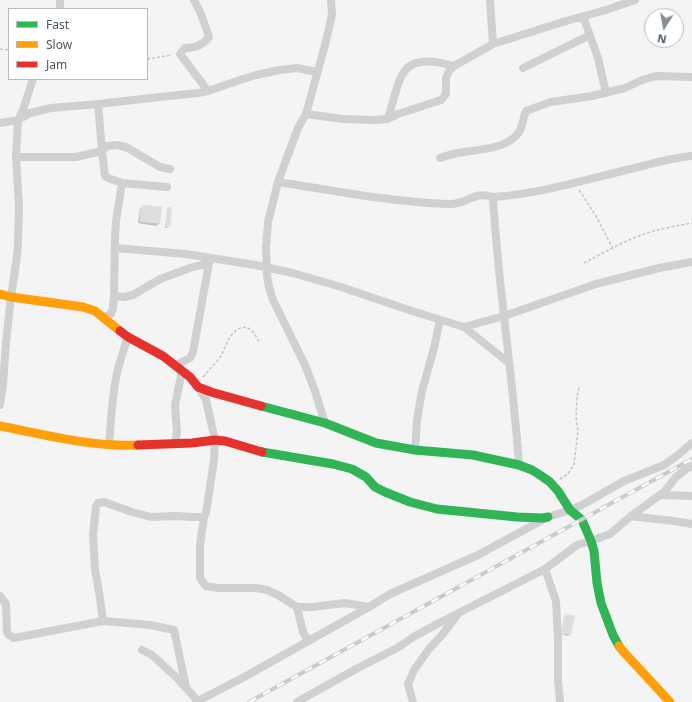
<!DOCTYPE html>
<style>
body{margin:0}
#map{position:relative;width:692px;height:702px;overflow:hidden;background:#f4f4f4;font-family:"Noto Sans",sans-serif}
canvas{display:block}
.legend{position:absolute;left:8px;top:8px;width:140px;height:72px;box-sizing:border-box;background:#fff;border:1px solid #b7bbc0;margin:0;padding:5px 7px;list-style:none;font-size:12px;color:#4a5661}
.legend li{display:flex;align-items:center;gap:8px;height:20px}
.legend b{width:20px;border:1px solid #b7bbc0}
.north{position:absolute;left:644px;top:8px;width:40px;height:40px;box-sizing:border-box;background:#fff;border:1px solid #b7bbc0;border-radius:50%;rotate:191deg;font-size:11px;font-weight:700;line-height:16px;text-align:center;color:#4a5661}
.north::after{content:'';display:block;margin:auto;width:14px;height:18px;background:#868d94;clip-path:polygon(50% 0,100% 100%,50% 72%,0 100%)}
</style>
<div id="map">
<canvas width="692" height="702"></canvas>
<ul class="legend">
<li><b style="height:5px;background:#30b455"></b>Fast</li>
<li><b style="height:5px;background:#ff9f0a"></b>Slow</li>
<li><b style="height:5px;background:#e5322d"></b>Jam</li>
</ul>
<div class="north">N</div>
</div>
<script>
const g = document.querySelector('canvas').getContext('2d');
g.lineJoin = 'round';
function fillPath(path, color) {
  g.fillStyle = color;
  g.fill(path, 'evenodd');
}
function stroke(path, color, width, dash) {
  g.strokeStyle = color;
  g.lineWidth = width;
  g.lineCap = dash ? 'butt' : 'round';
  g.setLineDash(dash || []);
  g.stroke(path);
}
const shadow = new Path2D(`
 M 143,206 L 160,223 L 156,226 L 138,223 L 140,209 Z
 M 168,208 L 169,226 L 167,228 L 165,228 L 167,209 Z
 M 566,615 L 570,634 L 568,636 L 561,634 L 564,617 Z`);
const building = new Path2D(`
 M 142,205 L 162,207 L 160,223 L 141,221 Z
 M 168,207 L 172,207 L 170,227 L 166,226 Z
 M 566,614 L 575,616 L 571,634 L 562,633 Z`);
const path = new Path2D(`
 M 0,49 L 5,50 L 9,49
 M 147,59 L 172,55
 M 579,190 L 596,216 L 612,247
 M 584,263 C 607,251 632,236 658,230 C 669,227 681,225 692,223
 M 203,377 C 209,370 216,363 221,356 C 224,350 226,344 229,339 C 233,331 243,323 251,330 C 255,333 257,339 260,343
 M 560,479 L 568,474 L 574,464 L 578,431 L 576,417 L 577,397 L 579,387`);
const street = new Path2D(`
 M 194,0 L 201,14 L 209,37 C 203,45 194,48 185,48 L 180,54 L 208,91
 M 490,0 L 493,44
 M 60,9 L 60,0
 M 583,16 L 598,58 L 606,93
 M 523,68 L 590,35
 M 98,104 L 102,151 L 105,176 L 108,178 L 122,183 L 116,221 L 115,236 L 114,296 L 113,308 L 111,314 L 104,317
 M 306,114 L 343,119 L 374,120 L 388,119 L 398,114 L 441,100 L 446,94 L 446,78 L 449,71 L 454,66 L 493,44 L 566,21 L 606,10 L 635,0
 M 388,119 C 401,76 399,50 454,66
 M 0,123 L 18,120 L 30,113 L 51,108 L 98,104 L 169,96 L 198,93 L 208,91 L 240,80 L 256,75 L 280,70 L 297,68 L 317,72
 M 16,157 L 76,157 L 102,151 L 107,146 L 117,145 L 126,147 L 160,167 L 170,169
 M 440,158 C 446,156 452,154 458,153 C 477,149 507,150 519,132 C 523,126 523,118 526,111 L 551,102 L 592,96 L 625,88 L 642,80 L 656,76 L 692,77
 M 278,182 C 335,191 392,202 449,204 C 467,205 474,190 493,197
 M 122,183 L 167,187
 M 115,248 L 186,254 L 255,265 L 293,273 L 341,287 L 412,311 L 464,327 L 509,363
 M 114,296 L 124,297 L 133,295 L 160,279 L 190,268 L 209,263
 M 464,327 L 504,316 L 596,284 L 659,268 L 692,262
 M 176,365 L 190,358 L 193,352 L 209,263 L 209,258
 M 0,405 L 3,385 L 6,342 L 11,297 L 17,256 L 18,244 L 19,206 L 16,157 L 18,120 L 23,110 L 33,79
 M 325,423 L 315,391 L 305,365 L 273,300 L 269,287 L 267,275 L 266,247 L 268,222 L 278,182 L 298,128 L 306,114 L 325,45 L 332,15 L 331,0
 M 175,443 L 177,432 L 175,405 L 182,371
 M 109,445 C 111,421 112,396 117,373 C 120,360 124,349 128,337
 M 415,450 L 417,420 L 422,391 L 434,348 L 440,320
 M 519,465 C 513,375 498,287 493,197 C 538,194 582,181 626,170 C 648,165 669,158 692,156
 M 660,495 L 692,496
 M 631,516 C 651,519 672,520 692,524
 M 204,517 L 200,545 L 200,578 L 206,586 L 218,588 L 256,588 L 267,590 L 278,595 L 297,607 L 314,607 L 328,605 L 345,603 L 369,607
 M 545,569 L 556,601 L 558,639 L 558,681 L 560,702
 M 0,596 L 6,604 L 7,632 L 9,635 L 14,638 L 103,621 L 99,592 L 95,570 L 93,535 L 96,506 L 98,503 L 104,502 L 132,512 L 151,517 L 176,516 L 192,517 L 204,517 L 206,513 L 214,460 L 215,440 L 206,400 L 198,387
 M 297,607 L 303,632 L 308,641
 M 103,621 L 150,625 L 174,630 L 186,687
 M 142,650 L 152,655 L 176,677 L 198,701
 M 196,702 L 246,676 L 369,607 L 390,594 L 478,555 L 548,517 L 570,510 L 582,505 L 624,481 L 664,465 L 678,455 L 692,443
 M 297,702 L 356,669 L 397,648 L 415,636 L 439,623 L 545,569 L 577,545 L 591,541 L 610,534 L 631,516 L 664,492 L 676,477 L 689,467 L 692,467
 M 413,702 L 408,684 L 414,670 L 429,649 L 442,635 L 458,614`);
const fast = new Path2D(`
 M 261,406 L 325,423 L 376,443 L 415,450 L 473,455 L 519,465 L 532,470 L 540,475 L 550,482 L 558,491 L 570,510 L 582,520 L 591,541 L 594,551 L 597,583 L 601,603 L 613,635 L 619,646
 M 262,452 L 333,464 L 352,469 L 366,477 L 375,487 L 385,492 L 410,502 L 437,509 L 517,517 L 542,518 L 548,517`);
const slow = new Path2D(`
 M 0,294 L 11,297 L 83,307 L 95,311 L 120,331
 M 0,426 C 46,435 91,447 138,445
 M 619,646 L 621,649 L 670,702`);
const jam = new Path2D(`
 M 120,331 L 128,337 L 163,356 L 190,377 L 198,387 L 211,392 L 261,406
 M 138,445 L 192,443 L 215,440 L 225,441 L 262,452`);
const rail = new Path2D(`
 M 249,702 L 692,459`);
fillPath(shadow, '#0003');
fillPath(building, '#ddddde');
stroke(building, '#e5e6e7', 1);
stroke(path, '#bcc7c4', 1.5, [3, 2]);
stroke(street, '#ced0d2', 8);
stroke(fast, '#30b455', 9);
stroke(slow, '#ff9f0a', 9);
stroke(jam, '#e5322d', 9);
stroke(rail, '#c9cacc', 4);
stroke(rail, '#fff', 2.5, [8]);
</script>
